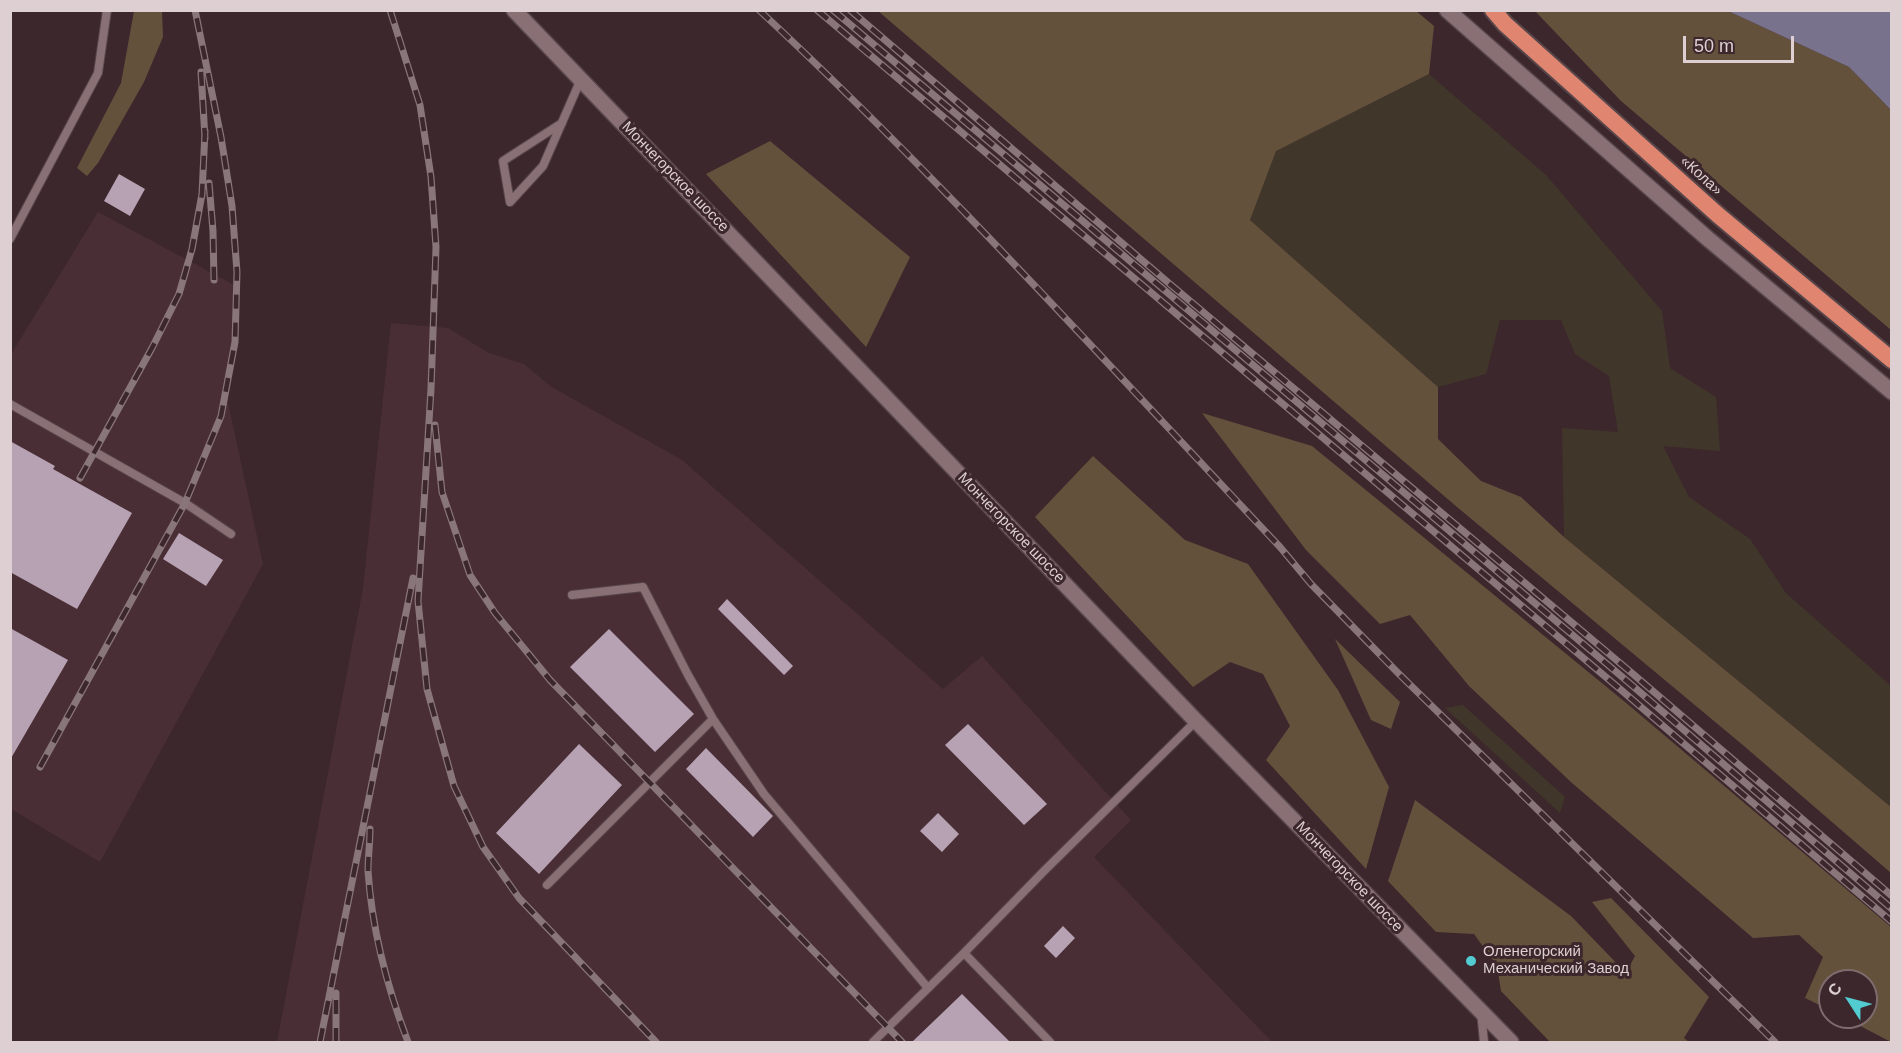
<!DOCTYPE html>
<meta charset="utf-8">
<style>
body{margin:0}
#map{position:relative;width:1902px;height:1053px;overflow:hidden;background:#3c272c;font-family:Arial,sans-serif}
canvas{display:block}
.frame{position:absolute;inset:0;border:12px solid #ded0d2;pointer-events:none}
.north{position:absolute;left:1818px;top:969px;width:60px;height:60px;box-sizing:border-box;background:#3c272c;border:2px solid #7d6b6e;border-radius:50%;rotate:306deg;font-size:16px;font-weight:700;line-height:24px;text-align:center;color:#ded0d2}
.north::after{content:'';display:block;margin:auto;width:21px;height:27px;background:#52ccd0;clip-path:polygon(50% 0,100% 100%,50% 72%,0 100%)}
.scale{position:absolute;left:1683px;top:36px;width:111px;height:27px;box-sizing:border-box;border:3px solid #ded0d2;border-top:0;padding-left:8px;font-size:18px;line-height:21px;white-space:nowrap;color:#ded0d2;-webkit-text-stroke:4px #3c272c;paint-order:stroke}
</style>
<div id="map">
<canvas width="1902" height="1053"></canvas>
<div class="frame"></div>
<div class="north">С</div>
<div class="scale">50 m</div>
</div>
<script>
const g = document.querySelector('canvas').getContext('2d');
g.lineJoin = 'round';
function fillPath(path, color) {
  g.fillStyle = color;
  g.fill(path, 'evenodd');
}
function stroke(path, color, width, dash) {
  g.strokeStyle = color;
  g.lineWidth = width;
  g.lineCap = dash ? 'butt' : 'round';
  g.setLineDash(dash || []);
  g.stroke(path);
}
function drawText(font, color, halo, rows, align = 'center') {
  g.font = font + ' Arial,sans-serif';
  g.lineWidth = 6;
  g.setLineDash([]);
  g.textBaseline = 'middle';
  g.strokeStyle = halo;
  g.fillStyle = color;
  for (const [text, x, y, turn = 0] of rows) {
    g.save();
    g.translate(x, y);
    g.rotate((+turn || 0) * Math.PI / 180);
    g.textAlign = isNaN(turn) ? turn : align;
    if (halo) g.strokeText(text, 0, 0);
    g.fillText(text, 0, 0);
    g.restore();
  }
}
const built = new Path2D(`
 M 98,212 L 238,287 L 227,398 L 263,564 L 100,862 L 11,809 L 10,356 Z
 M 391,323 L 448,328 L 489,353 L 524,364 L 550,386 L 682,460 L 943,689 L 982,656 L 1131,820 L 1094,857 L 1272,1042 L 277,1042 L 363,588 Z`);
const green = new Path2D(`
 M 1429,74 L 1546,175 L 1662,311 L 1670,368 L 1716,397 L 1720,451 L 1663,446 L 1689,497 L 1750,539 L 1786,593 L 1891,686 L 1891,807 L 1564,537 L 1562,428 L 1618,432 L 1609,376 L 1575,354 L 1561,320 L 1500,320 L 1486,374 L 1438,387 L 1250,220 L 1275,151 Z
 M 1463,705 L 1565,797 L 1560,813 L 1445,708 Z`);
const forest = new Path2D(`
 M 1415,10 L 1434,26 L 1429,74 L 1276,151 L 1250,220 L 1438,387 L 1438,439 L 1481,481 L 1521,497 L 1564,537 L 1891,807 L 1891,873 L 1744,746 L 1457,507 L 878,11 Z
 M 134,11 L 162,11 L 163,37 L 144,82 L 98,163 L 87,176 L 77,168 L 121,83 Z
 M 1535,11 L 1728,11 L 1849,67 L 1891,110 L 1891,330 L 1621,101 Z
 M 770,141 L 910,257 L 866,347 L 706,174 Z
 M 1202,413 L 1312,446 L 1625,702 L 1891,927 L 1891,1042 L 1843,1017 L 1866,1017 L 1866,981 L 1830,981 L 1830,1010 L 1805,998 L 1823,957 L 1799,935 L 1753,938 L 1572,783 L 1469,686 L 1410,615 L 1380,624 L 1306,550 Z
 M 1093,456 L 1185,540 L 1248,564 L 1338,690 L 1389,787 L 1366,869 L 1266,760 L 1290,726 L 1263,674 L 1230,662 L 1193,687 L 1035,517 Z
 M 1335,639 L 1400,702 L 1391,729 L 1371,720 Z
 M 1415,800 L 1571,916 L 1626,973 L 1635,956 L 1592,902 L 1611,898 L 1709,997 L 1684,1038 L 1689,1042 L 1550,1042 L 1501,991 L 1497,966 L 1474,934 L 1436,932 L 1388,881 Z`);
const water = new Path2D(`
 M 1728,11 L 1891,11 L 1891,110 L 1849,67 Z`);
const building = new Path2D(`
 M 119,174 L 145,189 L 130,216 L 104,201 Z
 M 10,441 L 55,466 L 53,469 L 132,513 L 77,609 L 10,572 Z
 M 179,533 L 223,560 L 206,586 L 163,559 Z
 M 727,599 L 793,666 L 784,675 L 718,609 Z
 M 10,628 L 68,660 L 10,760 Z
 M 609,629 L 694,714 L 655,752 L 570,667 Z
 M 968,724 L 1047,804 L 1024,825 L 945,745 Z
 M 579,744 L 622,785 L 539,874 L 496,833 Z
 M 706,748 L 773,816 L 753,837 L 686,769 Z
 M 938,813 L 959,834 L 942,852 L 920,831 Z
 M 1063,926 L 1075,938 L 1056,958 L 1044,946 Z
 M 962,994 L 1010,1042 L 912,1042 Z`);
const service = new Path2D(`
 M 562,123 L 503,161 L 510,202 L 543,166 L 581,79
 M 10,239 L 98,73 L 107,10
 M 10,404 L 185,503 L 231,534
 M 572,595 L 643,587 L 688,675 L 713,719 L 764,794 L 928,988
 M 547,885 L 713,719
 M 1481,1012 L 1484,1042
 M 873,1042 L 964,953
 M 1050,1042 L 964,953 L 1043,872 L 1196,721`);
const tertiary = new Path2D(`
 M 514,10 L 1196,721 L 1511,1042
 M 1447,10 L 1707,238 L 1892,392`);
const trunk = new Path2D(`
 M 1493,10 L 1505,24 L 1718,215 L 1892,360`);
const rail = new Path2D(`
 M 390,10 L 420,105 L 431,177 L 436,247 L 431,389 L 418,601 L 427,689 L 454,786 L 483,847 L 519,898 L 656,1042
 M 759,10 C 942,180 1109,366 1280,547 L 1311,584 L 1398,673 L 1775,1042
 M 817,10 L 1620,689 L 1892,922
 M 833,10 L 1627,681 L 1892,909
 M 850,10 L 1171,285 L 1633,674 L 1892,896
 M 201,72 L 205,138
 M 209,183 L 213,231 L 214,280
 M 435,425 L 442,492 L 470,575 L 495,613 L 550,680 L 902,1042
 M 80,478 L 152,348 L 179,294 L 192,249 L 202,194 L 205,131
 M 40,767 L 185,503 L 221,416 L 235,342 L 237,272 L 232,206 L 221,137 L 195,10
 M 370,829 C 370,843 368,857 368,871 C 372,930 387,987 408,1042
 M 320,1042 L 413,578
 M 336,1042 L 336,993`);
const markers = [
 [1471,961,6,"#52ccd0"]
];
const streetNames = [
 ["«Кола»",1701,176,42],
 ["Мончегорское шоссе",675,177,46],
 ["Мончегорское шоссе",1011,528,46],
 ["Мончегорское шоссе",1349,877,46]
];
const poiNames = [
 ["Оленегорский",1483,952],
 ["Механический Завод",1483,969]
];
fillPath(built, '#4a2e35');
fillPath(green, '#41362a');
fillPath(forest, '#64513c');
fillPath(water, '#79728c');
fillPath(building, '#b6a2b3');
stroke(service, '#57464a', 10);
stroke(tertiary, '#57464a', 18);
stroke(trunk, '#57464a', 20);
stroke(service, '#897075', 8);
stroke(tertiary, '#897075', 15);
stroke(trunk, '#e08670', 16);
stroke(rail, '#88767a', 7);
stroke(rail, '#3c272c', 4.5, [14]);
for (const [x, y, r, color] of markers) {
  const dot = new Path2D();
  dot.arc(x, y, r, 0, 2 * Math.PI);
  g.fillStyle = color;
  g.fill(dot);
  stroke(dot, '#3c272c', 2);
}
drawText('15px', '#ded0d2', '#3c272c', streetNames);
drawText('15px', '#ded0d2', '#3c272c', poiNames, 'left');
</script>
